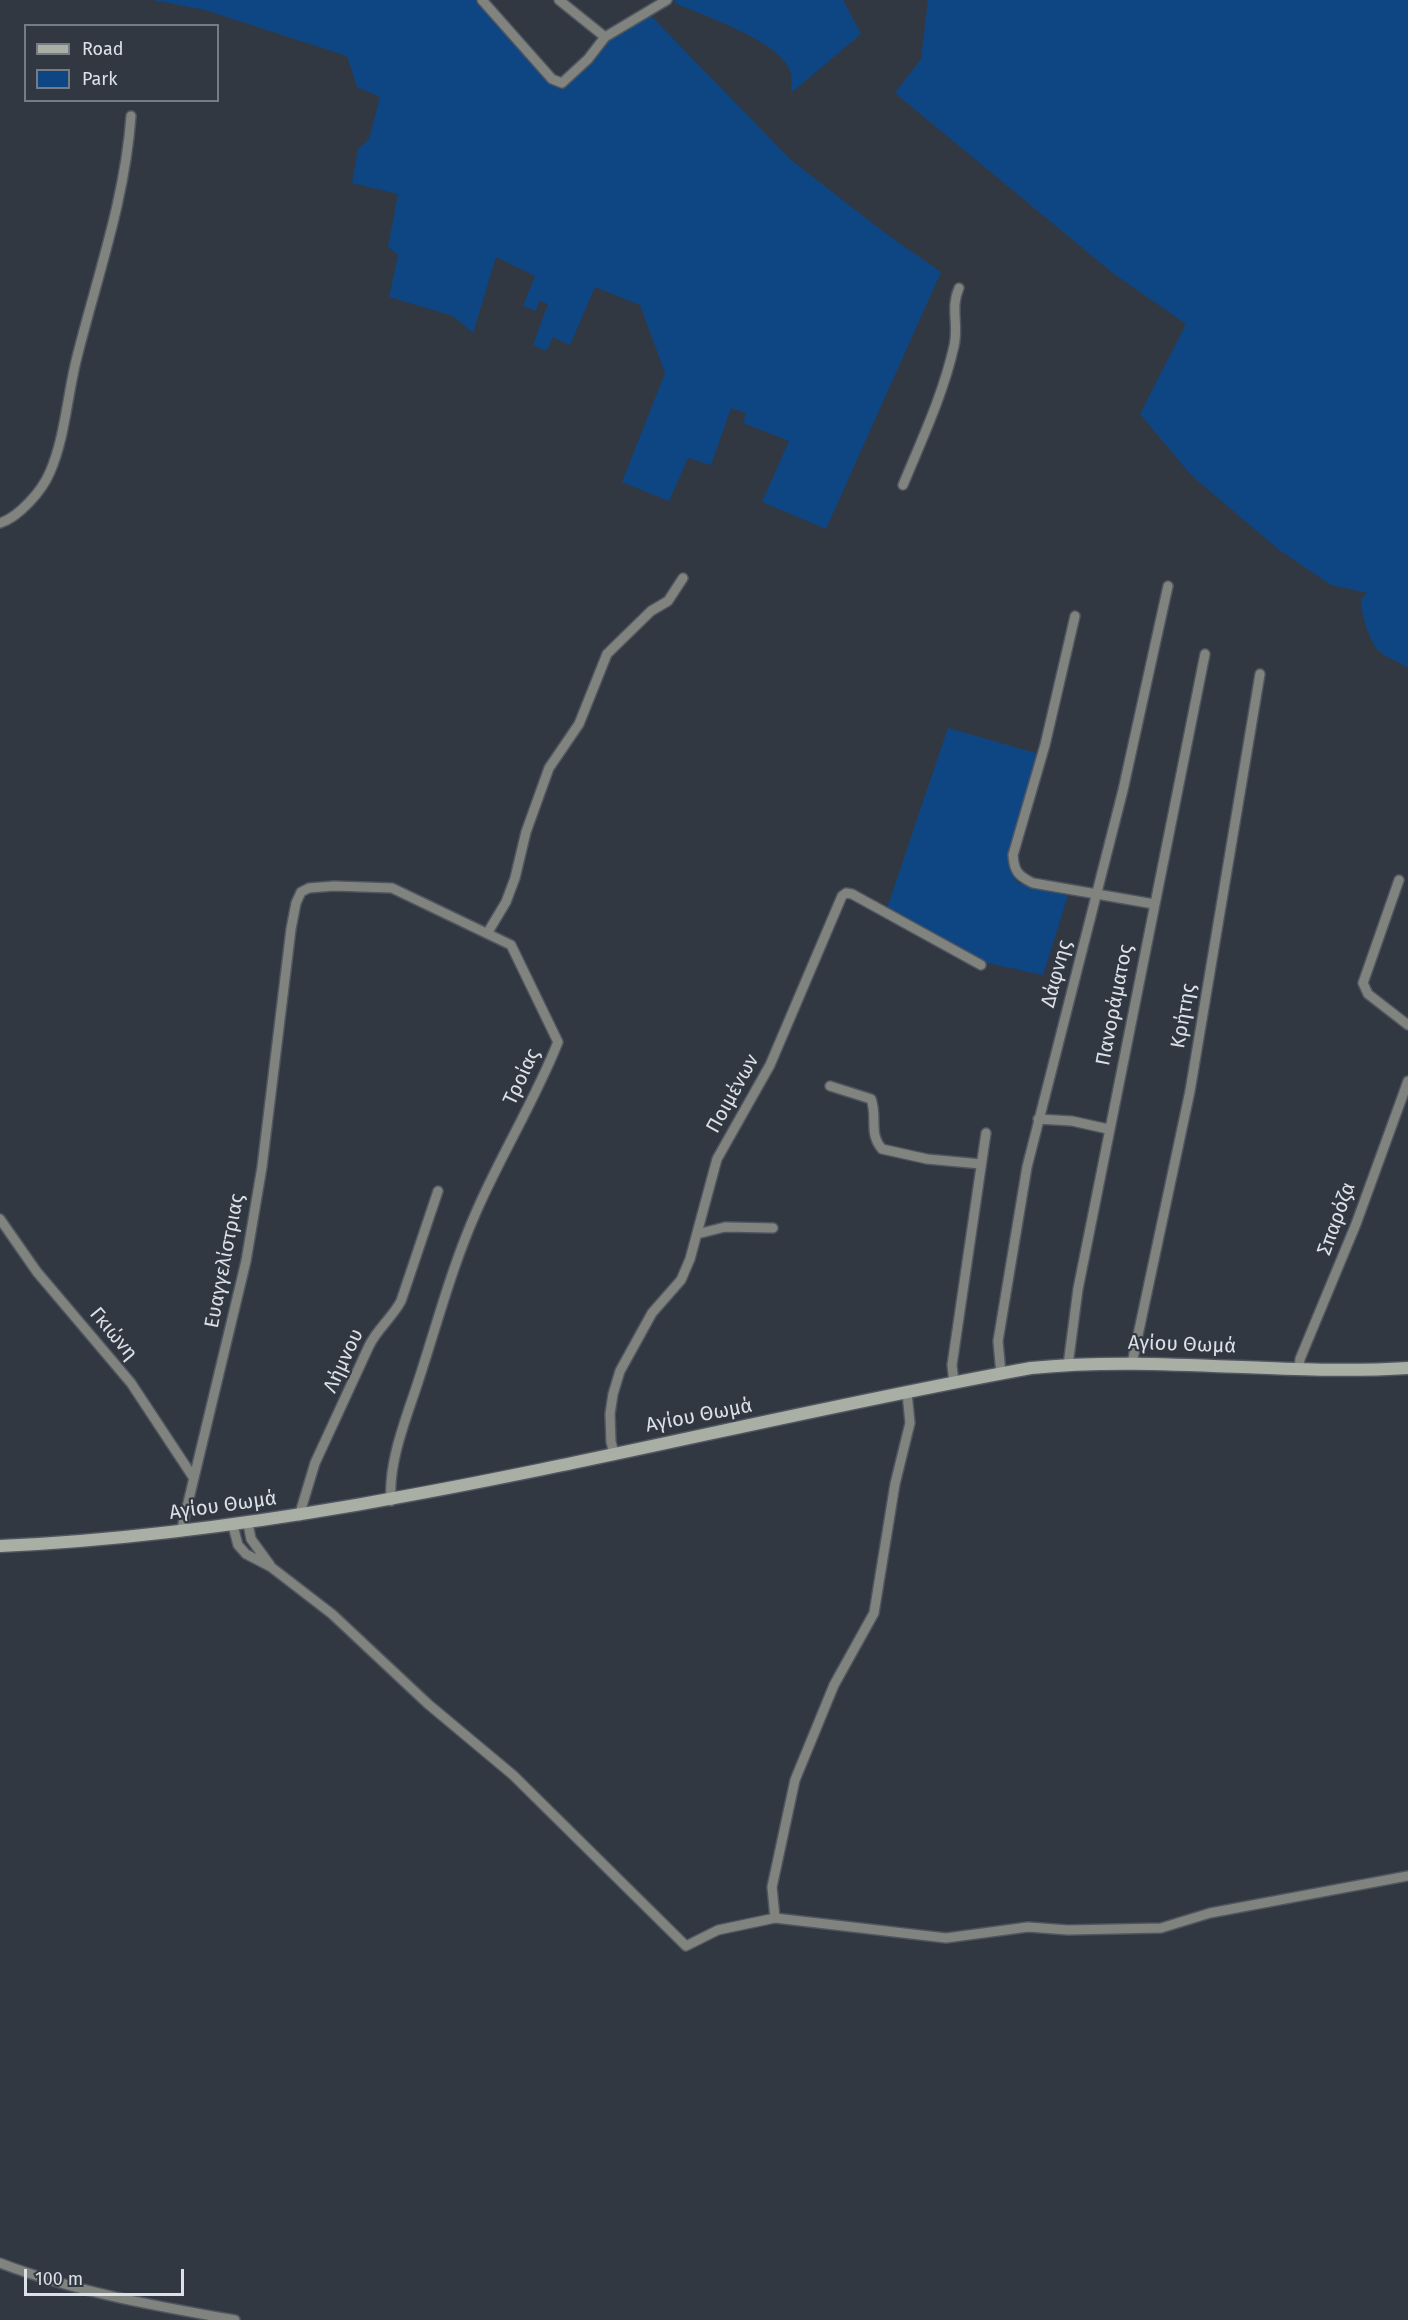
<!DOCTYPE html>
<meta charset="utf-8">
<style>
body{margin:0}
#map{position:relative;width:1408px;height:2320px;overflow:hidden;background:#313842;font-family:"Fira Sans",sans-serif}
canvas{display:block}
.legend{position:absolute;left:24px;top:24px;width:195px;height:78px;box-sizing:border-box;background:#313842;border:2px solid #757c84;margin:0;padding:8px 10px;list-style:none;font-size:18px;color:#dce1e7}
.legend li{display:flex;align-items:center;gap:12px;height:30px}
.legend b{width:30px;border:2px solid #757c84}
.scale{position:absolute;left:24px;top:2269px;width:160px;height:27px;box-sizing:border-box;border:3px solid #dce1e7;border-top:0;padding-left:8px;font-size:18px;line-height:21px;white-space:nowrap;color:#dce1e7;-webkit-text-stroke:4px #313842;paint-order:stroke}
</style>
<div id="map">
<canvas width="1408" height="2320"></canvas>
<ul class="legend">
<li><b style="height:8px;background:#aaafa6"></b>Road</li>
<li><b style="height:16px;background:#0e4684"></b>Park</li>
</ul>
<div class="scale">100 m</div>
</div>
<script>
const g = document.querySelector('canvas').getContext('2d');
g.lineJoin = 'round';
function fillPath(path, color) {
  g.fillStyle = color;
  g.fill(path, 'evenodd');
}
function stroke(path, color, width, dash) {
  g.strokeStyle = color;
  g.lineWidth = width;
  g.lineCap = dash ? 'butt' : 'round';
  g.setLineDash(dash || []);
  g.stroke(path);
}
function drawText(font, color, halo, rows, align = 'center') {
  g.font = font + ' "Fira Sans",sans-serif';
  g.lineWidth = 4.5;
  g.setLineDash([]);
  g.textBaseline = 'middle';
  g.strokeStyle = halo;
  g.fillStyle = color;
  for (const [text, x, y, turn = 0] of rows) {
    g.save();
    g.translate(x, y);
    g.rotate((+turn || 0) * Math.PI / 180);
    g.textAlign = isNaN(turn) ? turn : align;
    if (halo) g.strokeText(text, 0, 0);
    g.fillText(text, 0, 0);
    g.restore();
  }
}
const green = new Path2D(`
 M 153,0 L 475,0 L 486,8 L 549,83 L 565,86 L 606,42 L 649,14 L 791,160 L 885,233 L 941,272 L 826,529 L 762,502 L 789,441 L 743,423 L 746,413 L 731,408 L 711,465 L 688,458 L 669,501 L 622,482 L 665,373 L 640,305 L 595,287 L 570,345 L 553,337 L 546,351 L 533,345 L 548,304 L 539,301 L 536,311 L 523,306 L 535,276 L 496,257 L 473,333 L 453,316 L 389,297 L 398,255 L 388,247 L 398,194 L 352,183 L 358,149 L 369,139 L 380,97 L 357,87 L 347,56 L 205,10 Z
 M 676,0 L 843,0 L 861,34 L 791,93 C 791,87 792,80 791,74 C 784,41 702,16 673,2 Z
 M 928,0 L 1408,0 L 1408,668 C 1400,662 1386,658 1379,651 C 1369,641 1360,611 1361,598 L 1368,593 L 1331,585 L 1278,549 L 1191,475 L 1140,414 L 1186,324 L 1114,274 L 895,93 L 921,59 Z
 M 948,728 L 1039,754 L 1009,858 L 1011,873 L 1018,883 L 1068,895 L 1043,975 L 978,961 L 886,911 Z`);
const street = new Path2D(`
 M 482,0 L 552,79 L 562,83 L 588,59 L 605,37 L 667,0
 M 559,0 L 605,37
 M 903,485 C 922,439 943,395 954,346 C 959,325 950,308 959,288
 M 0,523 C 19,517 42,491 50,472 C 65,437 67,398 76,361 C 96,280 125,200 131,116
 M 1075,616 L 1045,745 L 1013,855 C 1014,871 1018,876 1033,883 L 1154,904
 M 1399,880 L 1363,983 L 1368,994 L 1408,1025
 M 488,932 L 506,902 L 515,878 L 526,832 L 549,768 L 579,724 L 607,654 L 651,611 L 668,601 L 683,578
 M 830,1086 L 871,1099 C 878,1117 868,1133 882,1149 L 927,1159 L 981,1164
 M 1038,1119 L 1072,1121 L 1108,1129
 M 0,1219 L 37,1272 L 131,1383 L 193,1477
 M 697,1234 L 725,1227 L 773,1228
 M 1132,1363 L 1190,1091 L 1260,674
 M 1068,1365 L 1078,1289 L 1205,654
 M 1299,1369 L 1300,1359 L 1356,1224 L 1408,1081
 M 1001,1374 L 998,1341 L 1027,1167 L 1123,790 L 1168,586
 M 954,1383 L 952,1365 L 986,1133
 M 614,1453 L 611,1442 L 610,1414 L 613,1394 L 620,1371 L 652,1313 L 681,1280 L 690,1259 L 717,1159 L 770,1065 L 842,896 L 846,893 L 852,894 L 981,965
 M 299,1516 L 315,1463 L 369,1346 C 377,1329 392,1318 401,1301 L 438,1191
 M 248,1524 L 251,1539 L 270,1565
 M 233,1526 L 238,1545 L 246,1554 L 271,1567 L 332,1614 L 428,1704 L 513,1775 L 686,1946 L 718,1930 L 775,1918 L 772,1887 L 795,1780 L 834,1685 L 874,1613 L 895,1484 L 910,1423 L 907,1393
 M 181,1532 L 246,1261 L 262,1167 L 291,929 L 296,903 L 301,892 L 309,888 L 334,886 L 392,888 L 511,945 L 558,1042 C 535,1100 502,1153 477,1210 C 452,1266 437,1324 418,1382 C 406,1419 388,1462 391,1501
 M 775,1918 L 946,1938 L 1028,1927 L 1068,1930 L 1161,1928 L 1210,1913 L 1408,1876
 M 0,2263 C 76,2292 156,2306 235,2320`);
const secondary = new Path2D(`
 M 0,1546 C 350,1530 688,1430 1031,1368 C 1157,1355 1283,1376 1408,1368`);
const streetNames = [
 ["Δάφνης",1057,974,-75],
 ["Πανοράματος",1115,1005,-79],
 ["Κρήτης",1184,1016,-80],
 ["Τροίας",522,1077,-65],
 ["Ποιμένων",733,1094,-61],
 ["Σπαρόζα",1337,1219,-70],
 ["Ευαγγελίστριας",225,1261,-79],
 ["Γκιώνη",113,1334,50],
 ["Αγίου Θωμά",1182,1345,2],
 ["Λήμνου",344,1361,-65],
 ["Αγίου Θωμά",699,1416,-11],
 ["Αγίου Θωμά",223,1506,-8]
];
fillPath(green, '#0e4684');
stroke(street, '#505660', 12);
stroke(secondary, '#505660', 15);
stroke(street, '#81847e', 9);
stroke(secondary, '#aaafa6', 12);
drawText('20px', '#dce1e7', '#313842', streetNames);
</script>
